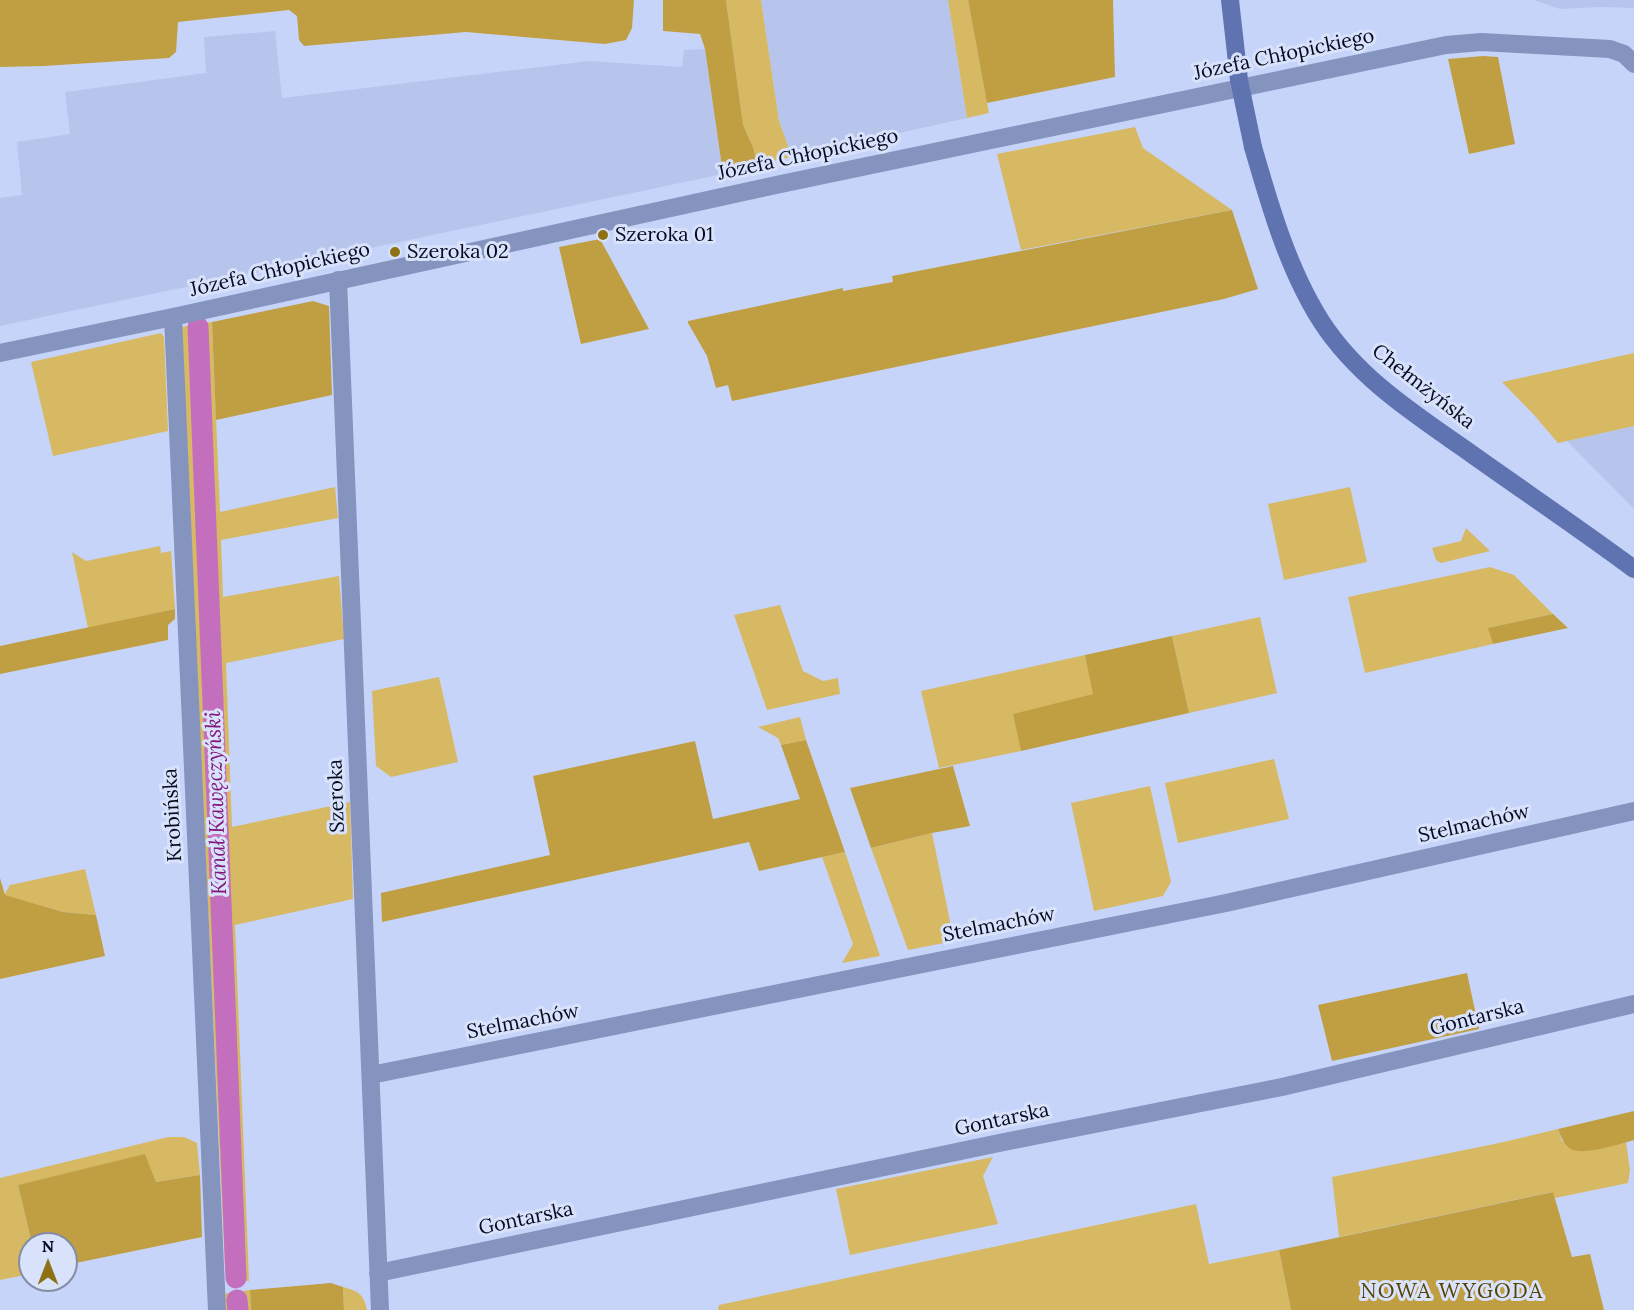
<!DOCTYPE html>
<meta charset="utf-8">
<style>
body{margin:0}
#map{position:relative;width:1634px;height:1310px;overflow:hidden;background:#c7d4fa;font-family:Lora,serif}
canvas{display:block}
.north{position:absolute;left:18px;top:1232px;width:60px;height:60px;box-sizing:border-box;background:#d9e2fb;border:2px solid #848ca3;border-radius:50%;rotate:0deg;font-size:16px;font-weight:700;line-height:24px;text-align:center;color:#050a1e}
.north::after{content:'';display:block;margin:auto;width:21px;height:27px;background:#8e7115;clip-path:polygon(50% 0,100% 100%,50% 72%,0 100%)}
</style>
<div id="map">
<canvas width="1634" height="1310"></canvas>
<div class="north">N</div>
</div>
<script>
const g = document.querySelector('canvas').getContext('2d');
g.lineJoin = 'round';
function fillPath(path, color) {
  g.fillStyle = color;
  g.fill(path, 'evenodd');
}
function stroke(path, color, width, dash) {
  g.strokeStyle = color;
  g.lineWidth = width;
  g.lineCap = dash ? 'butt' : 'round';
  g.setLineDash(dash || []);
  g.stroke(path);
}
function drawText(font, color, halo, rows, align = 'center') {
  g.font = font + ' Lora,serif';
  g.lineWidth = 6;
  g.setLineDash([]);
  g.textBaseline = 'middle';
  g.strokeStyle = halo;
  g.fillStyle = color;
  for (const [text, x, y, turn = 0] of rows) {
    g.save();
    g.translate(x, y);
    g.rotate((+turn || 0) * Math.PI / 180);
    g.textAlign = isNaN(turn) ? turn : align;
    if (halo) g.strokeText(text, 0, 0);
    g.fillText(text, 0, 0);
    g.restore();
  }
}
const built = new Path2D(`
 M 761,0 L 948,0 L 967,118 L 792,157 L 779,121 Z
 M 1534,0 L 1634,0 L 1634,8 L 1601,7 L 1560,9 Z
 M 275,31 L 282,98 L 589,61 L 682,67 L 684,50 L 705,49 L 723,174 L 0,326 L 0,198 L 22,195 L 17,142 L 70,134 L 65,92 L 206,73 L 204,37 Z
 M 1634,426 L 1634,507 L 1633,508 L 1567,441 Z`);
const green = new Path2D(`
 M 726,0 L 761,0 L 779,121 L 792,157 L 757,164 L 753,147 L 743,126 Z
 M 948,0 L 968,0 L 989,113 L 967,118 Z
 M 1135,127 L 1143,148 L 1232,210 L 1021,250 L 997,154 Z
 M 212,322 L 220,512 L 335,487 L 338,518 L 221,540 L 223,597 L 339,576 L 344,639 L 226,663 L 232,827 L 350,802 L 353,899 L 235,925 L 249,1281 L 230,1281 L 225,1269 L 181,327 Z
 M 161,333 L 164,337 L 168,431 L 53,456 L 31,362 Z
 M 1634,353 L 1634,426 L 1558,443 L 1534,415 L 1502,382 Z
 M 1350,487 L 1367,562 L 1284,580 L 1268,504 Z
 M 1466,528 L 1490,551 L 1441,563 L 1436,560 L 1432,548 L 1461,541 Z
 M 160,546 L 161,553 L 171,551 L 175,609 L 88,628 L 72,552 L 86,561 Z
 M 1490,567 L 1514,575 L 1553,614 L 1489,628 L 1493,644 L 1365,673 L 1348,597 Z
 M 780,605 L 803,671 L 823,681 L 838,678 L 840,694 L 767,710 L 734,615 Z
 M 1260,617 L 1277,693 L 1189,713 L 1172,636 Z
 M 1085,655 L 1094,694 L 1014,714 L 1021,751 L 939,768 L 921,691 Z
 M 439,677 L 458,762 L 391,777 L 376,766 L 372,691 Z
 M 800,717 L 806,740 L 781,745 L 778,738 L 758,727 Z
 M 1274,759 L 1289,819 L 1178,843 L 1165,783 Z
 M 1150,786 L 1171,882 L 1163,896 L 1094,911 L 1071,803 Z
 M 932,833 L 954,941 L 908,950 L 871,848 Z
 M 845,852 L 880,956 L 842,963 L 853,944 L 822,857 Z
 M 85,869 L 96,915 L 63,912 L 4,895 L 10,885 Z
 M 1558,1129 L 1562,1141 L 1588,1151 L 1626,1142 L 1630,1170 L 1628,1183 L 1555,1198 L 1552,1192 L 1339,1237 L 1332,1177 L 1504,1142 Z
 M 168,1137 L 184,1137 L 197,1143 L 200,1175 L 156,1182 L 145,1155 L 18,1185 L 32,1244 L 30,1244 L 30,1274 L 0,1280 L 0,1178 Z
 M 993,1157 L 983,1176 L 998,1224 L 850,1255 L 836,1189 Z
 M 1196,1204 L 1209,1264 L 1279,1250 L 1291,1310 L 718,1310 L 719,1305 Z
 M 343,1287 C 358,1291 364,1294 367,1310 L 344,1310 Z
 M 250,1290 L 251,1310 L 222,1310 L 222,1297 L 227,1293 Z`);
const forest = new Path2D(`
 M 0,0 L 634,0 L 632,28 L 626,40 L 605,44 L 466,32 L 304,46 L 299,40 L 297,16 L 289,10 L 178,22 L 176,52 L 169,58 L 44,66 L 0,67 Z
 M 663,0 L 726,0 L 743,125 L 753,147 L 757,164 L 723,174 L 705,49 L 700,34 L 663,31 Z
 M 968,0 L 1113,0 L 1115,77 L 987,103 Z
 M 1483,56 L 1498,57 L 1515,144 L 1469,154 L 1448,59 Z
 M 1232,210 L 1258,289 L 1224,299 L 732,401 L 728,385 L 716,388 L 707,356 L 688,323 L 688,321 L 843,288 L 843,291 L 893,282 L 892,276 Z
 M 600,239 L 649,329 L 581,344 L 559,247 Z
 M 313,301 L 329,306 L 332,395 L 216,420 L 212,322 Z
 M 175,609 L 175,619 L 168,625 L 168,640 L 0,674 L 0,646 Z
 M 1553,614 L 1568,628 L 1493,644 L 1488,628 Z
 M 1172,636 L 1189,713 L 1021,751 L 1013,714 L 1093,694 L 1085,655 Z
 M 806,740 L 845,852 L 759,871 L 749,842 L 382,922 L 381,893 L 550,855 L 533,776 L 695,741 L 713,819 L 800,799 L 781,745 Z
 M 953,766 L 970,826 L 932,833 L 871,848 L 850,788 Z
 M 0,878 L 5,895 L 63,912 L 96,915 L 105,956 L 0,979 Z
 M 1467,973 L 1479,1029 L 1332,1061 L 1318,1005 Z
 M 1634,1111 L 1634,1140 C 1619,1144 1584,1156 1571,1149 C 1564,1145 1561,1137 1558,1129 Z
 M 145,1154 L 156,1182 L 200,1175 L 202,1237 L 66,1265 L 66,1244 L 32,1244 L 18,1185 Z
 M 1553,1192 L 1572,1257 L 1590,1254 L 1604,1310 L 1291,1310 L 1279,1250 Z
 M 331,1283 L 343,1287 L 344,1310 L 251,1310 L 250,1290 Z`);
const canal = new Path2D(`
 M 198,327 L 236,1278
 M 237,1300 L 238,1310`);
const street = new Path2D(`
 M 338,280 L 380,1310
 M 173,317 L 217,1310
 M 0,353 L 173,317 L 776,185 L 1446,45 L 1481,42 L 1610,49 L 1624,54 L 1634,64
 M 371,1075 L 1226,903 L 1634,811
 M 378,1273 L 1004,1142 L 1282,1087 L 1634,1004`);
const secondary = new Path2D(`
 M 1253,147 C 1270,206 1288,269 1321,321 C 1357,377 1413,413 1466,450 C 1522,490 1579,528 1634,569`);
const secondaryBridge = new Path2D(`
 M 1230,0 L 1239,80 L 1253,147`);
const markers = [
 [603,235,6,"#8e7115"],
 [395,252,6,"#8e7115"]
];
const streetNames = [
 ["Józefa Chłopickiego",1284,55,-12],
 ["Józefa Chłopickiego",808,155,-12],
 ["Józefa Chłopickiego",280,270,-13],
 ["Chełmżyńska",1423,387,38],
 ["Szeroka",337,796,-92],
 ["Krobińska",173,815,-93],
 ["Stelmachów",1474,824,-13],
 ["Stelmachów",999,925,-11],
 ["Gontarska",1477,1018,-14],
 ["Stelmachów",523,1022,-11],
 ["Gontarska",1002,1120,-12],
 ["Gontarska",526,1219,-12]
];
const poiNames = [
 ["Szeroka 01",615,235],
 ["Szeroka 02",407,252]
];
const waterNames = [
 ["Kanał Kawęczyński",217,803,-92]
];
const neighbourhoodNames = [
 ["NOWA WYGODA",1452,1292]
];
fillPath(built, '#b7c5ed');
fillPath(green, '#d7b863');
fillPath(forest, '#c09f42');
stroke(canal, '#c36fbe', 21);
stroke(street, '#8594be', 18);
stroke(secondary, '#5f73b1', 18);
stroke(secondaryBridge, '#5f73b1', 18);
for (const [x, y, r, color] of markers) {
  const dot = new Path2D();
  dot.arc(x, y, r, 0, 2 * Math.PI);
  g.fillStyle = color;
  g.fill(dot);
  stroke(dot, '#d9e2fb', 2);
}
drawText('20px', '#050a1e', '#d9e2fb', streetNames);
drawText('20px', '#050a1e', '#d9e2fb', poiNames, 'left');
drawText('italic 21px', '#81187d', '#d9e2fb', waterNames);
g.letterSpacing = '1.5px';
drawText('21px', '#574300', '#d9e2fb', neighbourhoodNames);
g.letterSpacing = '0px';
</script>
